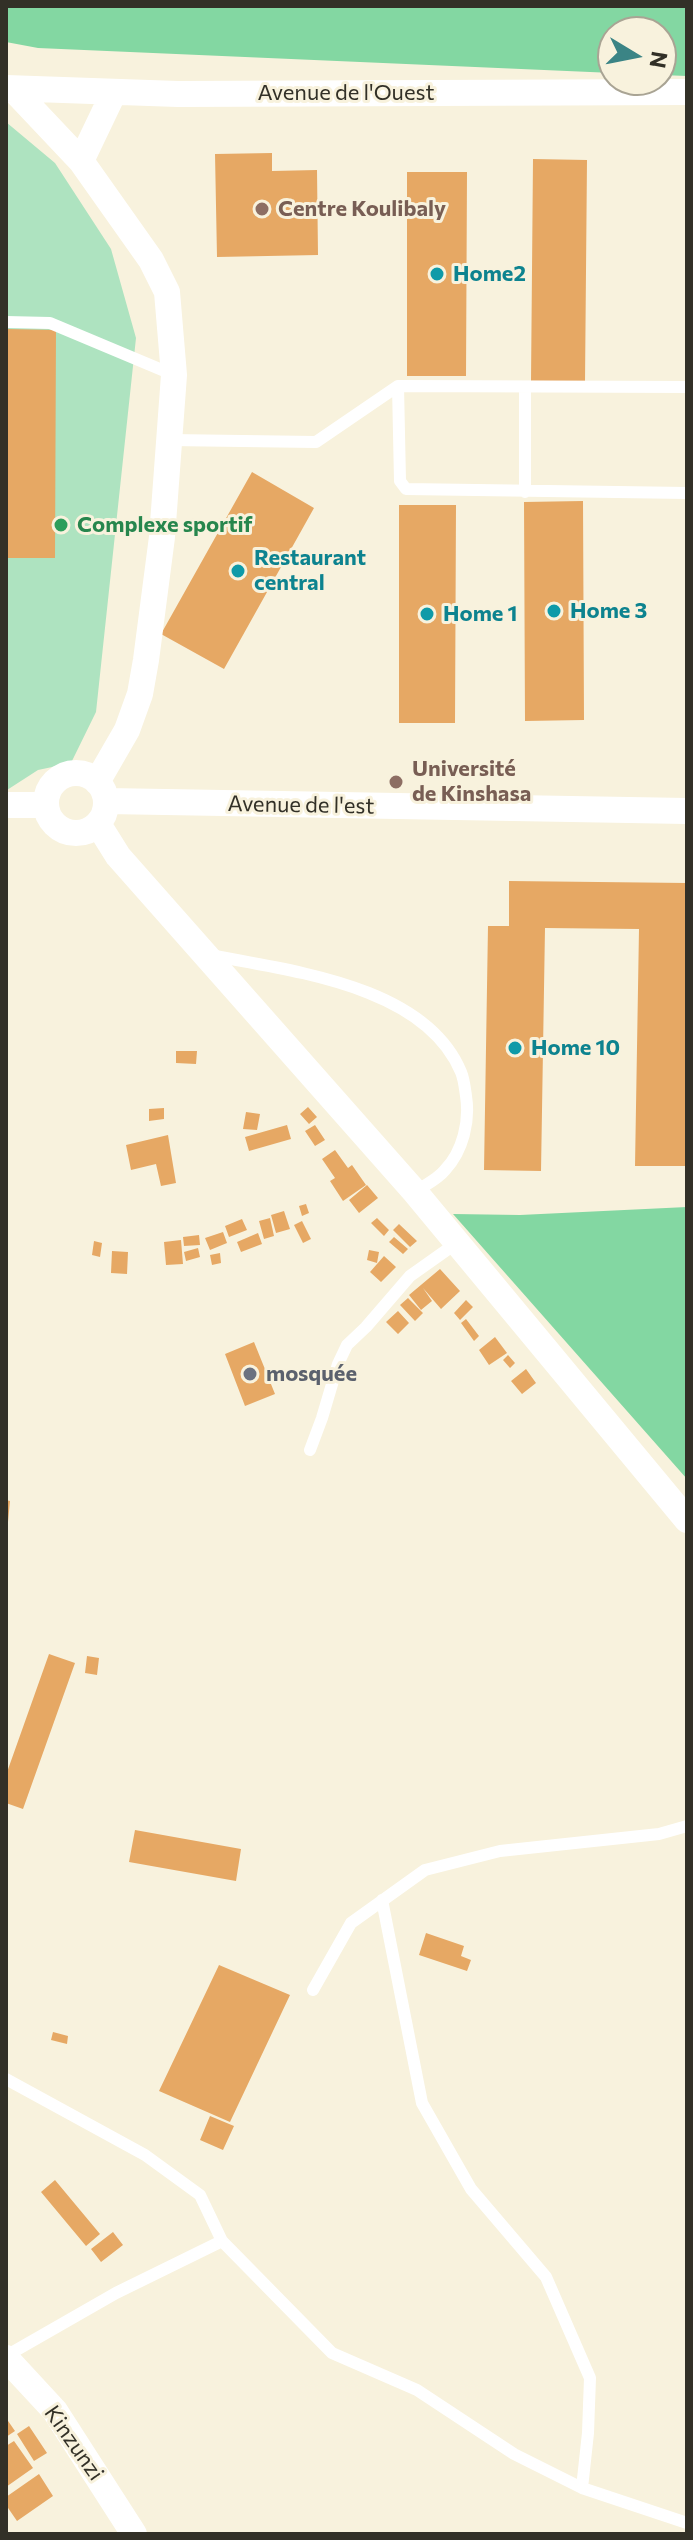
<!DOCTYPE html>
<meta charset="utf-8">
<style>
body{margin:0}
#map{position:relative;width:693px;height:2540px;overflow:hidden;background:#f8f2dd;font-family:Commissioner,sans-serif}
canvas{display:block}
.frame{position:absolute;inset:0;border:8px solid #323027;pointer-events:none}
.north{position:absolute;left:597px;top:16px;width:80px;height:80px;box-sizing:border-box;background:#f8f2dd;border:2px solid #a9a494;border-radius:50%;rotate:100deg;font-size:22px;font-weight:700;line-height:32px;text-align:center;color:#323027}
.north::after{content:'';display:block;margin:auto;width:28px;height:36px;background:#3b8485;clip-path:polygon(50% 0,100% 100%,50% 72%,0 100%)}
</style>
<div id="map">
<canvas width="693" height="2540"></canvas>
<div class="frame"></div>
<div class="north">N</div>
</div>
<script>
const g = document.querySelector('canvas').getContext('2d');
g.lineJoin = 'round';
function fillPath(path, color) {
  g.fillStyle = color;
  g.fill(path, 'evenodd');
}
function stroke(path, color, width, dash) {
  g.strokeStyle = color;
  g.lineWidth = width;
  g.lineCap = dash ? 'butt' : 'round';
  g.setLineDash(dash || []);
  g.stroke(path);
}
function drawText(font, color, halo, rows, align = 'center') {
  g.font = font + ' Commissioner,sans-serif';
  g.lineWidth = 6;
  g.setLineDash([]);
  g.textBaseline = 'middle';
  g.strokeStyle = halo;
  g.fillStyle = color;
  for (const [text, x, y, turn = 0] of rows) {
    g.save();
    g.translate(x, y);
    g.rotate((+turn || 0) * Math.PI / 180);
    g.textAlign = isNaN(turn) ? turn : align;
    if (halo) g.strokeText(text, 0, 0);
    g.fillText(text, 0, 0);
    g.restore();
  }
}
const green = new Path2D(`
 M 6,122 L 55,163 L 111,249 L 136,338 L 96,712 L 71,763 L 38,770 L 7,790 Z`);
const forest = new Path2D(`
 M 6,6 L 687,6 L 687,76 L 661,75 L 661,32 L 613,32 L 613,73 L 38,48 L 6,42 Z
 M 687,1207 L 687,1479 L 453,1214 L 520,1215 Z`);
const building = new Path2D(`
 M 272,153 L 272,171 L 317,170 L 318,255 L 217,257 L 215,154 Z
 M 533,159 L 587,160 L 585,382 L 531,381 Z
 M 407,172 L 467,172 L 466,376 L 407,376 Z
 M 6,329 L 56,330 L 55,558 L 6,558 Z
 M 252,472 L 314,508 L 224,669 L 161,634 Z
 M 583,501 L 584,720 L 525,721 L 524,502 Z
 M 399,505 L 456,505 L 455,723 L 399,723 Z
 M 509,881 L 687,883 L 687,1166 L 635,1166 L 639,929 L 545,928 L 541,1171 L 484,1170 L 488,926 L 509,926 Z
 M 176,1051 L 197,1051 L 196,1064 L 176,1063 Z
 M 308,1107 L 317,1117 L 309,1124 L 300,1114 Z
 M 164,1108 L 164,1119 L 149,1121 L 149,1109 Z
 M 246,1112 L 260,1114 L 257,1130 L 243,1129 Z
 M 287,1125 L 291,1139 L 249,1151 L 245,1137 Z
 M 315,1125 L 325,1140 L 315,1146 L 305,1131 Z
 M 168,1135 L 176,1183 L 161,1186 L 156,1164 L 131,1170 L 126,1145 Z
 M 335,1150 L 348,1168 L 352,1165 L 366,1185 L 343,1201 L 330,1181 L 335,1178 L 322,1159 Z
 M 367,1185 L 378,1198 L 359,1213 L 349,1200 Z
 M 306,1204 L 309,1213 L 302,1216 L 299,1206 Z
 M 284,1211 L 290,1229 L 276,1233 L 271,1215 Z
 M 270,1218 L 274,1236 L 264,1239 L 259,1221 Z
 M 377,1218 L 389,1230 L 384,1236 L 371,1223 Z
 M 242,1219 L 247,1230 L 229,1237 L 225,1226 Z
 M 302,1221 L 311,1239 L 303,1243 L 294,1225 Z
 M 399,1224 L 417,1241 L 410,1247 L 393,1230 Z
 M 223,1232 L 227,1243 L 210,1250 L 205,1238 Z
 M 258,1233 L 262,1244 L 241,1252 L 237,1242 Z
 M 199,1235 L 200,1245 L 184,1246 L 183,1237 Z
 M 394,1237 L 408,1249 L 403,1254 L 389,1242 Z
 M 181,1240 L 183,1264 L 166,1265 L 164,1242 Z
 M 94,1241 L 102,1243 L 100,1257 L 92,1255 Z
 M 198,1248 L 200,1257 L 186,1261 L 184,1252 Z
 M 369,1250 L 379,1252 L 377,1263 L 367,1260 Z
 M 112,1251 L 128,1252 L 127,1274 L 111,1273 Z
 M 220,1253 L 221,1263 L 212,1265 L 210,1255 Z
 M 384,1256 L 396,1267 L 381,1282 L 370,1272 Z
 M 440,1269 L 460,1291 L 441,1309 L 423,1288 L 432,1301 L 421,1310 L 409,1295 Z
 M 408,1298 L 423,1313 L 415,1321 L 400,1305 Z
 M 466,1300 L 473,1307 L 460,1320 L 454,1313 Z
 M 398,1311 L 409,1323 L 398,1334 L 386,1322 Z
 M 466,1319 L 479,1336 L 474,1341 L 461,1323 Z
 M 495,1337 L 507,1353 L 489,1365 L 479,1350 Z
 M 254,1342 L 275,1394 L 245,1406 L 225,1354 Z
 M 508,1355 L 515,1363 L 510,1368 L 503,1360 Z
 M 526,1369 L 536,1383 L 522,1394 L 511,1381 Z
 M 6,1500 L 10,1501 L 8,1522 L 6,1522 Z
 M 49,1654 L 75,1663 L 23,1809 L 6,1803 L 6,1775 Z
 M 87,1656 L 99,1658 L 97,1675 L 85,1673 Z
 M 135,1830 L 241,1849 L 236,1881 L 129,1862 Z
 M 426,1933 L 464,1946 L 461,1956 L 471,1960 L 467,1971 L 419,1955 Z
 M 219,1965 L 290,1995 L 230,2122 L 159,2091 Z
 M 53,2032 L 68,2036 L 67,2044 L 51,2040 Z
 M 210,2116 L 234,2126 L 223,2150 L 200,2140 Z
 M 55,2180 L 100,2234 L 86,2246 L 41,2192 Z
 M 113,2232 L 123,2245 L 101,2262 L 91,2249 Z
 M 6,2418 L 15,2431 L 6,2437 Z
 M 29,2426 L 47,2453 L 34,2461 L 17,2434 Z
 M 14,2441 L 33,2468 L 6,2487 L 6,2446 Z
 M 39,2474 L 53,2496 L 17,2521 L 6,2505 L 6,2497 Z`);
const service = new Path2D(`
 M 6,322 L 50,323 L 174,375
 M 398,386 L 400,481 L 406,489 L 687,493
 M 169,440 L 316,442 L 398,386 L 687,387
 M 525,492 L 525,388
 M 210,955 C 291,971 425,985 461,1072 C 464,1079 465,1089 466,1096 C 470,1121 463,1151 445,1170 C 438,1179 425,1185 415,1192
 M 310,1450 L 322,1418 L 338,1364 L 347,1345 L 366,1327 L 410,1276 L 458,1242
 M 382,1900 L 422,2103 L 471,2189 L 546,2277 L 590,2378 L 588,2433 L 582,2488 L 687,2523
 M 313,1990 L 351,1923 L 425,1870 L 500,1851 L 659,1834 L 687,1826
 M 6,2079 L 145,2155 L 200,2195 L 222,2241 L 116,2293 L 6,2356
 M 222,2241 L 332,2353 L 417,2390 L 514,2454 L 582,2488`);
const minor = new Path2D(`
 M 6,88 L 178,94 L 687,92
 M 13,89 L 81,161 L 151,260 L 167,292 L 174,375 L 162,537 L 146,660 L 140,694 L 127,730 L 97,782
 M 81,161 L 114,92
 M46 803a30 30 0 1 1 60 0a30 30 0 1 1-60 0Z
 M 107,801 L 687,811
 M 6,805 L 45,805
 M 98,824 L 118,856 L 415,1192 L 687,1520
 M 6,2358 L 55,2411 L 134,2534`);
const markers = [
 [262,209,8,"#8d6e63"],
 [437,274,8,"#0f9aa8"],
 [61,525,8,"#2e9e5b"],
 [238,571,8,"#0f9aa8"],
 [554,611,8,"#0f9aa8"],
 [427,614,8,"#0f9aa8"],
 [396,782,8,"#8d6e63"],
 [515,1048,8,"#0f9aa8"],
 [250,1374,8,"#6b7280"]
];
const streetNames = [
 ["Avenue de l'Ouest",346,93],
 ["Avenue de l'est",301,805,1],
 ["Kinzunzi",74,2443,55]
];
const educationNames = [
 ["Centre Koulibaly",278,209],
 ["Université",412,769],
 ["de Kinshasa",412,794]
];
const cultureNames = [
 ["Home2",453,274],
 ["Restaurant",254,558],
 ["central",254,583],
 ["Home 3",570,611],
 ["Home 1",443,614],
 ["Home 10",531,1048]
];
const leisureNames = [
 ["Complexe sportif",77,525]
];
const worshipNames = [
 ["mosquée",266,1374]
];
fillPath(green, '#aee3c0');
fillPath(forest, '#83d7a2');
fillPath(building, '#e6a864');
stroke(service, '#fff', 12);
stroke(minor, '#fff', 26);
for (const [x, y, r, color] of markers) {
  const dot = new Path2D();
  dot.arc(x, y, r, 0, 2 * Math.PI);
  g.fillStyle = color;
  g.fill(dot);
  stroke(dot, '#f8f2dd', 3);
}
drawText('22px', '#323027', '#f8f2dd', streetNames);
drawText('bold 22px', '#785e54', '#f8f2dd', educationNames, 'left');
drawText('bold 22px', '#0d838f', '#f8f2dd', cultureNames, 'left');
drawText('bold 22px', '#27864d', '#f8f2dd', leisureNames, 'left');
drawText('bold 22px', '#5b616d', '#f8f2dd', worshipNames, 'left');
</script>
